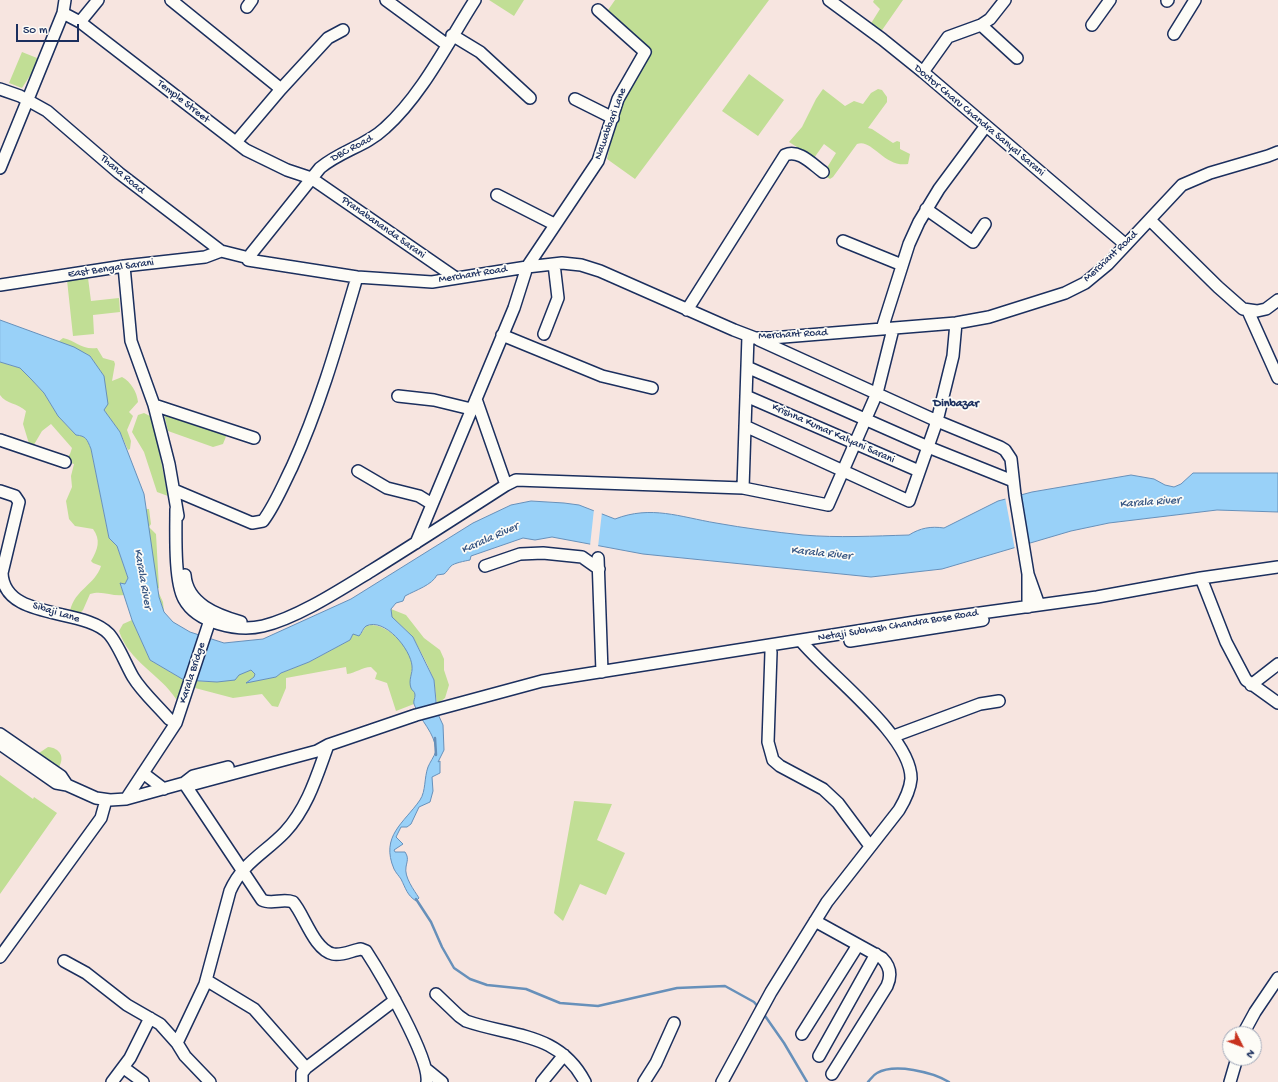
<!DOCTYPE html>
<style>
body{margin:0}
#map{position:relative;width:1278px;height:1082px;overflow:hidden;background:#f7e5e0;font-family:"Gochi Hand",sans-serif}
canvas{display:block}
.north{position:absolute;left:1222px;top:1026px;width:40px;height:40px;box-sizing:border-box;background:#fdfcf7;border:1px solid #a3aaba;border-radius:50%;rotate:132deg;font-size:11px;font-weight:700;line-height:16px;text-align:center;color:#1b2f5e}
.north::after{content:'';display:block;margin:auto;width:14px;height:18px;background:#c8321e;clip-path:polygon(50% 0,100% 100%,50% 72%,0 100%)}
.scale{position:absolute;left:16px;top:24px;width:63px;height:18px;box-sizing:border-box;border:2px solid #1b2f5e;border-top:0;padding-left:5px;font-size:12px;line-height:14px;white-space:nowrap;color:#1b2f5e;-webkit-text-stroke:3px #fdfcf7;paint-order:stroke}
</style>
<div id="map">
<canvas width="1278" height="1082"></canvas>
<div class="north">N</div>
<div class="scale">50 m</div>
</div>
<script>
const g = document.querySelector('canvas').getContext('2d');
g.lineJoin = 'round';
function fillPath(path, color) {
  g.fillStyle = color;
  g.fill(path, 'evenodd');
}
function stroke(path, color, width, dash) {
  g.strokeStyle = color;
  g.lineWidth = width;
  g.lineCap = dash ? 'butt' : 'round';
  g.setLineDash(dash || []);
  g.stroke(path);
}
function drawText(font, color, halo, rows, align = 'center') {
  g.font = font + ' "Gochi Hand",sans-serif';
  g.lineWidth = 3.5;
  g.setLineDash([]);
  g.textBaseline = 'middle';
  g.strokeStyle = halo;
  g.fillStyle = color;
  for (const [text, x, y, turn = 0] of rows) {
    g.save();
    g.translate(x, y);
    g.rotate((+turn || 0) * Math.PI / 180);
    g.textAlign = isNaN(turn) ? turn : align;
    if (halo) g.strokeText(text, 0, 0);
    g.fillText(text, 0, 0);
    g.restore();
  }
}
const green = new Path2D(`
 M 489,0 L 524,0 L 514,16 Z
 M 615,0 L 769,0 L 635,179 L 607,159 L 621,98 L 629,92 L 643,61 L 651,50 L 606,13 Z
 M 874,0 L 903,0 L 880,33 L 870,25 L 880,9 L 873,2 Z
 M 22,52 L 42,60 L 35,76 L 31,74 L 22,88 L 9,83 Z
 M 749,74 L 784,100 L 758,136 L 722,111 Z
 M 823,89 L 845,106 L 854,101 L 863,104 L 871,93 L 878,89 L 882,90 L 887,97 L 887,102 L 868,128 L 872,129 L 893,143 L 897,141 L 900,142 L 900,149 L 910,154 L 908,164 C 884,168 872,138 857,144 L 833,177 L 830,179 L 825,176 L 828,166 L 836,153 L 824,144 L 814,158 L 789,142 L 802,127 L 816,99 Z
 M 88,278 L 91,301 L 119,298 L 120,312 L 93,315 L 94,334 L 73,336 L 67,280 Z
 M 63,338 C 77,341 81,350 97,348 L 103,358 L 114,361 L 115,364 L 112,381 L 122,377 C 131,382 137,392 138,402 L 129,412 L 133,416 L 127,430 L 131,441 L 130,449 L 128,450 L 120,432 L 104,410 L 104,376 L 90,356 L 58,342 Z
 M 0,362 L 20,368 L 31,379 L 44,393 L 58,416 L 76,435 C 86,436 87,439 91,449 L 109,538 L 117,546 L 128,578 L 125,584 L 120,584 L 124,595 C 112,597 103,590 90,594 L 83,610 L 77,616 L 70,611 C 75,589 95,585 101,566 L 93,563 L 91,561 C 98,549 101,540 93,529 L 75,526 L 69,519 L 66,501 L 72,487 L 71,476 L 74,464 L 64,461 L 70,454 L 72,448 L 51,424 L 42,431 L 32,448 L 30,447 L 23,424 L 26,411 C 18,403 6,404 0,395 Z
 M 144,413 L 150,416 L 153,421 L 168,496 L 157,492 L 144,452 L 132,432 L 138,415 Z
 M 164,414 L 227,434 L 223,444 L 213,447 L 168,431 Z
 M 146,509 L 149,509 L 151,524 L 149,527 L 156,534 L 159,588 L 157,589 L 163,602 L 164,612 C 152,580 150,543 146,509 Z
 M 391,609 L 406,615 L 424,638 L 440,650 L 444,659 L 444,670 L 449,685 L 445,698 L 437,704 L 434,680 L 427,664 L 413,637 L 392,617 Z
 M 132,620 L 150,660 L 184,680 L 179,698 L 176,699 C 160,674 129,662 119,631 L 123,624 Z
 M 371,625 C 389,625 412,649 412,667 C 413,669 411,671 411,673 C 411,680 415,688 415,695 C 415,699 413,701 414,704 L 396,711 L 387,683 L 375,679 L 377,673 L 371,667 C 362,667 356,673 347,674 L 346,667 L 286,678 L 286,688 L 278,707 L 272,706 L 262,694 L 233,698 L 195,688 L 197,681 L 217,682 L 251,670 L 255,674 L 254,677 L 247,682 L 276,677 L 281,673 L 309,662 L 350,640 L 353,634 L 361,634 L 366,626 Z
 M 48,747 C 60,748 65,757 59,767 L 39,753 Z
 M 0,775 L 33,799 L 34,797 L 57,813 L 0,894 Z
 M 574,801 L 612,804 L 597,840 L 625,853 L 606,895 L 580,884 L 563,921 L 554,913 Z`);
const water = new Path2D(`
 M 0,320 L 74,347 L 90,356 L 104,376 L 108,404 L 104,410 L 120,432 L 144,494 L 159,597 L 164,612 L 173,622 L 190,632 L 224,643 L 263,639 L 351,599 L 473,523 L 511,505 L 531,501 L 564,503 L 579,505 L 615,519 C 651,505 680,517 716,523 C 744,528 774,532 803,535 C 838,538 874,536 909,535 C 920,528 931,526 944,528 L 998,501 L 1032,492 L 1131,475 L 1154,479 L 1165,485 L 1174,487 L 1181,484 L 1193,473 L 1278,473 L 1278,512 L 1217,510 L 1109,523 L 1071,531 L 942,569 L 871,577 L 643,554 L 552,537 L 535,540 L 523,538 L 471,556 L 470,560 C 465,561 454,563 451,566 C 448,569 447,572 444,574 L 437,575 C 432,585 416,590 405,596 L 403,601 L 396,603 L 391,609 L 392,617 L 413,637 L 434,680 L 437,712 L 443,725 L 444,750 L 438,762 L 440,761 L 440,773 L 432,777 L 433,791 L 430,802 L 419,807 L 411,824 L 407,827 L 401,827 L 396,837 L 403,844 L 394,850 L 395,852 L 405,852 C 409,858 407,861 406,867 C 404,877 414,890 419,898 L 416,901 C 407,895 406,889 401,879 C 399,876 396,873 394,869 C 380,836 404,823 420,800 C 426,791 424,778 428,767 C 430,762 434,757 436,751 C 435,732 420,721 414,704 C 413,701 415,699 415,695 C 415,691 412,691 411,688 C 408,680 413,673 412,666 C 411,650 385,617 366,626 C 363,628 362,633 359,636 L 353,634 L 350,640 L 309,662 L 281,673 L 276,677 L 246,683 L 254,677 L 255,674 L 251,670 L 239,675 L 235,680 L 217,682 L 184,680 L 150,660 L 132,620 L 120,583 L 125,584 L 128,578 L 117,546 L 109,538 L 91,449 C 87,439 86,436 76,435 L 58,416 L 44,393 L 31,379 L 20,368 L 0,362 Z`);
const pier = new Path2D(`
 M 1019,495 L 1028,546 L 1015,550 L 1005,497 Z
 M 594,509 L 602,512 L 598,547 L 590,546 Z`);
const stream = new Path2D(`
 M 435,738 L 436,755
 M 416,899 L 431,922 L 442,947 L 454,968 L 470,979 L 487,985 L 526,989 L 560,1003 L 598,1006 L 677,988 L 725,986 L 754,1002 L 759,1008
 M 763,1013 L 784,1043 L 807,1082
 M 868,1082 C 871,1079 873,1075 877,1073 C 895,1063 932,1072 949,1082`);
const minor = new Path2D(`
 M 171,0 L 281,89
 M 386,0 L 446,44
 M 829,0 L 882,39 L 923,72 L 1126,245
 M 1167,1 L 1168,0
 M 247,7 L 252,0
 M 63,13 L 80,22 L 246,150 L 287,170 L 311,178 L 456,278
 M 80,22 L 98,0
 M 981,25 L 1017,58
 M 1092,25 L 1110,0
 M 1174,34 L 1195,0
 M 452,35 L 480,52 L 530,98
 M 923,72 L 948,37 L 981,25 L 990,19 L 1005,0
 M 0,89 L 20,96 L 47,111 L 119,173 L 221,251 L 245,257
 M 575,99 L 613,118
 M 236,142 L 281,89 L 328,38 L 343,30
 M 0,168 L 63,13 L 65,0
 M 497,195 L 554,224
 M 926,209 L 973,242 L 985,224
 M 1150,220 L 1218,287 L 1243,309 L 1257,311 L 1266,309 L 1278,300
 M 843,241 L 902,265
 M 251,254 L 320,168 C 340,151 366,146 385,128 C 422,95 448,42 475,0
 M 248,260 L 357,277 L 432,282 L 527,267 L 562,263 L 581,265 L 600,271 L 734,330 L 755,338 L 771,338 L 956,323 L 989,317 L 1065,293 L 1085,283 L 1108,264 L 1182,185 L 1210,173 L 1268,156 L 1278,152
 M 124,266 L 131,341 L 154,405 L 169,464 L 178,516
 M 0,285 L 124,266 L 205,257 L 221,251
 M 687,310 L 785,155 C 799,149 812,164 823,172
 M 1248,311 L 1278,378
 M 956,323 L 953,356 L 937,421 L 1000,447 L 1005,450 L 1011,459 L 1015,495 L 1028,574
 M 882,329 L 909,244 L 919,222 L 939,189 L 985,127
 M 544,334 L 558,298 L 554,264
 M 502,335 L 602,376 L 652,388
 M 747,367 L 928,447 L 1013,481
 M 398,396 L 434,400 L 471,409
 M 746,396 L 919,471
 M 476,399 L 506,485
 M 154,405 L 254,438
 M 745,426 L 909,501 L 937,421 L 759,340
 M 0,440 L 65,462
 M 358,471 L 387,488 L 419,496 L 432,504
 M 743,488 L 748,336
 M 174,490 L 252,523 L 263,521 C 275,505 283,485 292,467 C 320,406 338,342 357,277
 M 0,491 L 15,496 L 19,502 L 2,573 C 4,621 84,607 109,634 C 118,644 126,665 133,677 C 142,692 157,705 169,719 L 176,723
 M 176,509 C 176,532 174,581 184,599 C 197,623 238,632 263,626 C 297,618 340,590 371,571 C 416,543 461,514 506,485 L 516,480 L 743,488 L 828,505 L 877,393 L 893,329
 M 416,543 L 514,308 L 527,267 L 598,161 L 618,99 L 645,52 L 598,10
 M 598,558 L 602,672
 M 485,566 L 520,554 L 543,553 L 582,557 L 599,569
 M 185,575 C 187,604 217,615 241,622
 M 1201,578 L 1226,642 L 1246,680 L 1278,703
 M 1028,607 L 1028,574 L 1039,605
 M 850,641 L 983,620
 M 771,652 L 768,742 L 773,760 L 780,766 L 823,789 L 838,803 L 870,846
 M 1251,685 L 1278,664
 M 0,734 L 61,776 L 67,785
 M 894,736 L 980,704 L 999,701
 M 0,744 L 56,783 L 67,785 L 96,798 L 110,800 L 126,799 L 184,783 L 194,784 L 317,751 L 328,745 L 416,715 L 542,681 L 915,622 L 1097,597 L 1201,578 L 1278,567
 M 143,773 L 164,789
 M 184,783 L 262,900 C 272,905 282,898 293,902 C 304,914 314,950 333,954 C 342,956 353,950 361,949 L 366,951 C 381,974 430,1058 427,1082
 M 184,783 L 193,776 L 228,767
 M 126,799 L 176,723 L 210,620
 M 815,921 L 882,958 C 890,966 892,975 887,986 L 832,1074
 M 0,957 L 101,818 L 106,800
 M 64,961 L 86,973 L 127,1005 L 160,1024 L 177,1043 L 185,1056 L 210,1082
 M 206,980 L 254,1009 L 306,1068
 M 436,994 L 459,1016 L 466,1021 C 512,1037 559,1032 585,1082
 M 802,1034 L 858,945
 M 1243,1034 L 1255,1012 L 1278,978
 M 177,1043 L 205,984 L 230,891 C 242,863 265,853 285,832 C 308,807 317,775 328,745
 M 819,1056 L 876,954
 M 124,1068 L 143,1082
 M 426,1069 L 442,1082
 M 112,1082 L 130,1058 L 150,1018
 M 302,1082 L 302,1073 L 306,1068 L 395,1000
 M 542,1082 L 564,1055
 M 644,1082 L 656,1063 L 674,1023
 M 722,1082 L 771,992 L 827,902 L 899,810 C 905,800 910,790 911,779 C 912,736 828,674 801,641
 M 1230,1082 L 1237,1058`);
const streetNames = [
 ["Temple Street",183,102,38],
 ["Doctor Charu Chandra Sanyal Sarani",979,121,40],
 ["Nawabbari Lane",611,124,-70],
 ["DBC Road",352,149,-28],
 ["Thana Road",122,175,40],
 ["Pranabananda Sarani",383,228,35],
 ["Merchant Road",1111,257,-43],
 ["East Bengal Sarani",111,269,-8],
 ["Merchant Road",473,275,-9],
 ["Merchant Road",793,335,-3],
 ["Krishna Kumar Kalyani Sarani",833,434,24],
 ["Sibaji Lane",56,613,17],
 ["Netaji Subhash Chandra Bose Road",898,626,-9],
 ["Karala Bridge",193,673,-72]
];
const neighbourhoodNames = [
 ["Dinbazar",956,404]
];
const waterNames = [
 ["Karala River",1150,503,-4],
 ["Karala River",490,539,-24],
 ["Karala River",821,554,6],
 ["Karala River",142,579,80]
];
fillPath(green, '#c1de95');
fillPath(water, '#99d1f8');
stroke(water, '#6790ba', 1);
fillPath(pier, '#f7e5e0');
stroke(stream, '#6790ba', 2.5);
stroke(minor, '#1b2f5e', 14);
stroke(minor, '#fdfcf7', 11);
drawText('11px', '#1b2f5e', '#fdfcf7', streetNames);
drawText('bold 12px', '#1b2f5e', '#fdfcf7', neighbourhoodNames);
drawText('italic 12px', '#3a5884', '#fdfcf7', waterNames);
</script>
